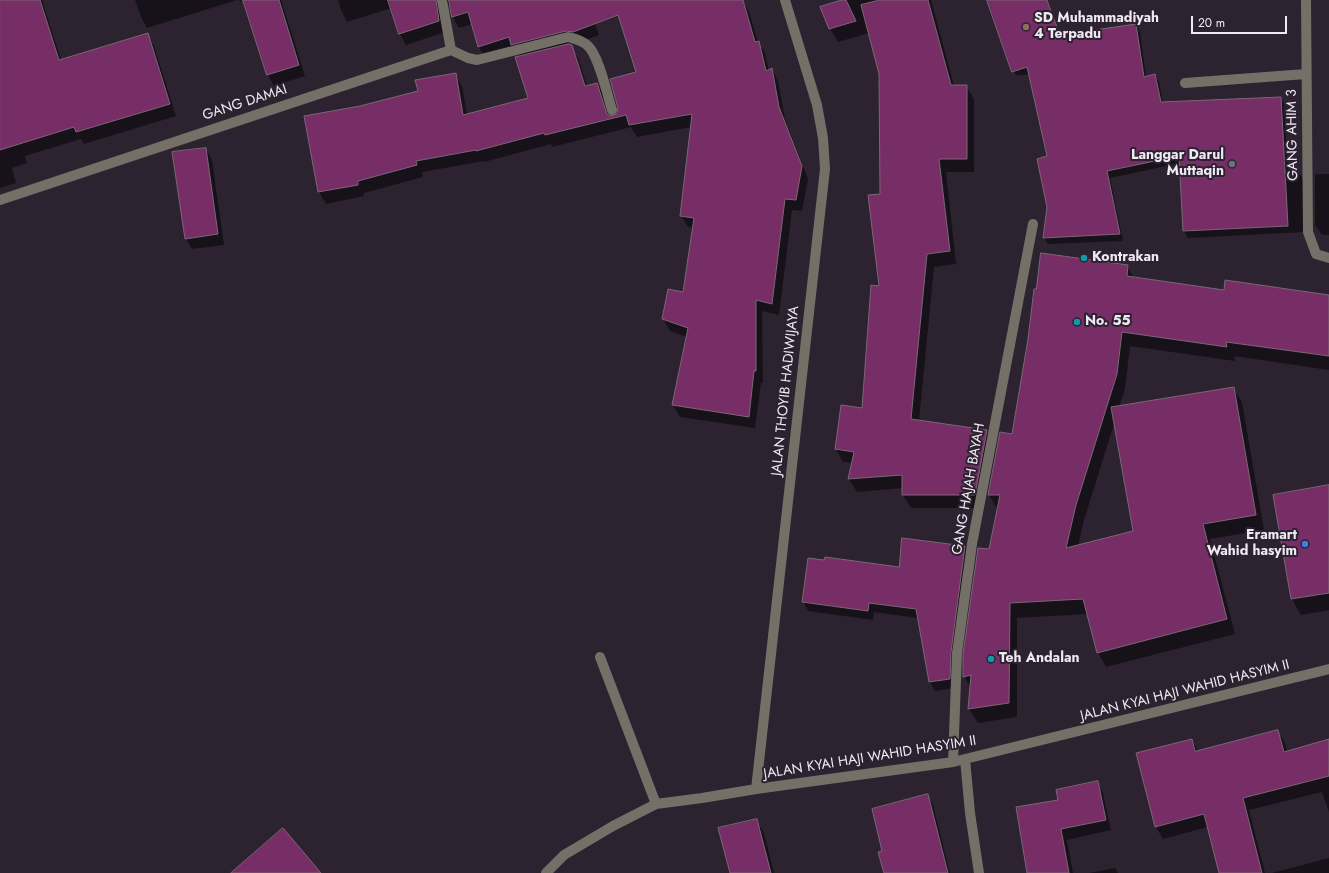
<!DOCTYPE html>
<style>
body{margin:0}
#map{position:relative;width:1329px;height:873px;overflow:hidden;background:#2c2230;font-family:Jost,sans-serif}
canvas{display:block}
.scale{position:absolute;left:1191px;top:16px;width:96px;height:18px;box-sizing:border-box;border:2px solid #f0e9f3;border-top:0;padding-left:5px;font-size:12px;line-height:14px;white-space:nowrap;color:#f0e9f3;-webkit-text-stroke:3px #2c2230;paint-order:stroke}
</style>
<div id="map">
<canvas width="1329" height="873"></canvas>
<div class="scale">20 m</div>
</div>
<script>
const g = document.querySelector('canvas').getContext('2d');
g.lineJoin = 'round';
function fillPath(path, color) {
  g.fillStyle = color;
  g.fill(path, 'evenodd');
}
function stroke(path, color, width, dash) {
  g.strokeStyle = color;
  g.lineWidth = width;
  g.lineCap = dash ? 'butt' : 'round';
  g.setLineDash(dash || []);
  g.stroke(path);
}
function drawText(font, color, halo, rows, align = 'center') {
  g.font = font + ' Jost,sans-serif';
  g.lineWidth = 4;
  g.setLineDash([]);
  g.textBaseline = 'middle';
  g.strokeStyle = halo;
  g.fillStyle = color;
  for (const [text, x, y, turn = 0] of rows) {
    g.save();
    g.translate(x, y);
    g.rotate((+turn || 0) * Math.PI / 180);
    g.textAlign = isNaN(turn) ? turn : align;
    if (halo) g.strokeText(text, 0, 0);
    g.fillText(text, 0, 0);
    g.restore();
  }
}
const shadow = new Path2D(`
 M 0,0 L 42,0 L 61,60 L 148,34 L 154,46 L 176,116 L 84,144 L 81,139 L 25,156 L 27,163 L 12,168 L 16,183 L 0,188 Z
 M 135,0 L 237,0 L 147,28 L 141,17 Z
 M 239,0 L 281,0 L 305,76 L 274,86 L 268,75 L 244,0 L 240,2 Z
 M 338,0 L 653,0 L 595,24 L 599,35 L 580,42 L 573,42 L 564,44 L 571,46 L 578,58 L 587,86 L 597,84 L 604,95 L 610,117 L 615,117 L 619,112 L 637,73 L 743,0 L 749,12 L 758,42 L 765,53 L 769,71 L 772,69 L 778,81 L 785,119 L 808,179 L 802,211 L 792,210 L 779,315 L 762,311 L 763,383 L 761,383 L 755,428 L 680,417 L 673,405 L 687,337 L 670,331 L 663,319 L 684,293 L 694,228 L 688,227 L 681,216 L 691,127 L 637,137 L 631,127 L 552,147 L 551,144 L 484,162 L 484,161 L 422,172 L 423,177 L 364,193 L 364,196 L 326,204 L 319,192 L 360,107 L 419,92 L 455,74 L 462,86 L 467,115 L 529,98 L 519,57 L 515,49 L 485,58 L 479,47 L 472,24 L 459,28 L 453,17 L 450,5 L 444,6 L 445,32 L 406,45 L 400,34 L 392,8 L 347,22 L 341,10 Z
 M 845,0 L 931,0 L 954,86 L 966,86 L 974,99 L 974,172 L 946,172 L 956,264 L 934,267 L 919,421 L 986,431 L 994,444 L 982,508 L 911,508 L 903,495 L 903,488 L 857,492 L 849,479 L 853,463 L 843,462 L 836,449 L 863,409 L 880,287 L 880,74 L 869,33 L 838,42 L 830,28 Z
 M 988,0 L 1048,0 L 1061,36 L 1136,25 L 1140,32 L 1146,77 L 1155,75 L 1159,82 L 1163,103 L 1280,98 L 1284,104 L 1288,174 L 1300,174 L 1304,181 L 1305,232 L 1188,238 L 1184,231 L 1180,163 L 1110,178 L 1123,241 L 1048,244 L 1044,238 L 1048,207 L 1049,157 L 1030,74 L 1026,75 L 1016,75 L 1012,69 Z
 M 206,149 L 212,160 L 224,245 L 192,249 L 186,239 Z
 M 1315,174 L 1329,174 L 1329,235 L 1322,235 L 1315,225 Z
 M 1127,266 L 1134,278 L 1225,291 L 1329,296 L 1329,370 L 1234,356 L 1235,361 L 1130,346 L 1125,389 L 1119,407 L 1233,388 L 1242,402 L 1264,530 L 1210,539 L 1235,634 L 1106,667 L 1098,652 L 1088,614 L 1017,618 L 1017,717 L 978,723 L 969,709 L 971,689 L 964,676 L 998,510 L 989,495 L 1012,435 ZM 1115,421 L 1134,532 L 1078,546 L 1084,520 Z
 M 1329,486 L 1329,610 L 1301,615 L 1292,599 L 1274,496 Z
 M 965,547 L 970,557 L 955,688 L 935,691 L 930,682 L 918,618 L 874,612 L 873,620 L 808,611 L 803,601 Z
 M 1278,731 L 1285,743 L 1287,752 L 1329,740 L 1329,812 L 1322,792 L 1249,810 L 1265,873 L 1220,873 L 1208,827 L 1163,839 L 1156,827 L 1192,740 L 1198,751 Z
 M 1097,782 L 1103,793 L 1111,830 L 1067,840 L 1073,873 L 1028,873 L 1060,800 Z
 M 927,795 L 933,805 L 950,873 L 885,873 L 883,852 Z
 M 756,820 L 764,833 L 774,873 L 731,873 Z
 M 1329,858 L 1329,873 L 1272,873 Z
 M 1115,868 L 1118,873 L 1089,873 Z`);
const building = new Path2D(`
 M 0,0 L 40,0 L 59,60 L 148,33 L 170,104 L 76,132 L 74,127 L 0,150 Z
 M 243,0 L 279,0 L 299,65 L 267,75 Z
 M 388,0 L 436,0 L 439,21 L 399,34 Z
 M 449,0 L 743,0 L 755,42 L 759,41 L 766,71 L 772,68 L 779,107 L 802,166 L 796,200 L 785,199 L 772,304 L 756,300 L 756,371 L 754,371 L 749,417 L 672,405 L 688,328 L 662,319 L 668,289 L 683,292 L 694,218 L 680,216 L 692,114 L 629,125 L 626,115 L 545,135 L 544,133 L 476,151 L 476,150 L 416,161 L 417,165 L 358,181 L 358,185 L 318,192 L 304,116 L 360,106 L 418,91 L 415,80 L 456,73 L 463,115 L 528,98 L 515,57 L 568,44 L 572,45 L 585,86 L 597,83 L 607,114 L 611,116 L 617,114 L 618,108 L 610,79 L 636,72 L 618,15 L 573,32 L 566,31 L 511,45 L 509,37 L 478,47 L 468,12 L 452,17 Z
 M 842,0 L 846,0 L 856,21 L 829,29 L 820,7 Z
 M 880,0 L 928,0 L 951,85 L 967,85 L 967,159 L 939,159 L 950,251 L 927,254 L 911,419 L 987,430 L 975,495 L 902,495 L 902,475 L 848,479 L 854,452 L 835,449 L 841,405 L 862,408 L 871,285 L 879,286 L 868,195 L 880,194 L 879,74 L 861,5 Z
 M 987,0 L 1047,0 L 1060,35 L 1136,24 L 1144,77 L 1155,74 L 1161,102 L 1281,97 L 1288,226 L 1183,231 L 1179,156 L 1107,171 L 1120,234 L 1043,238 L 1047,207 L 1037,159 L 1047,156 L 1027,67 L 1012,72 Z
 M 206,148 L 218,234 L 185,239 L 172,152 Z
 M 1041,253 L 1128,265 L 1127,276 L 1224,290 L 1225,280 L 1329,295 L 1329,356 L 1226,342 L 1227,347 L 1122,332 L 1117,374 L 1076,505 L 1066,548 L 1133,531 L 1111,407 L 1234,387 L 1256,515 L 1203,524 L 1227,619 L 1097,653 L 1083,599 L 1010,603 L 1009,703 L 968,709 L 971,675 L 963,677 L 963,654 L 978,548 L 989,549 L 1000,495 L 988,495 L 1000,432 L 1012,434 L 1028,339 L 1034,289 L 1036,289 Z
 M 1329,485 L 1329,593 L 1291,599 L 1273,495 Z
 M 902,538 L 965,546 L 951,652 L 950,679 L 929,682 L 916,609 L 869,603 L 868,611 L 802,602 L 808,558 L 824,560 L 825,557 L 899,567 Z
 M 1278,730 L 1284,752 L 1329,739 L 1329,776 L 1243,798 L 1262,873 L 1219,873 L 1204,814 L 1155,827 L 1136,753 L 1192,739 L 1195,751 Z
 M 1098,781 L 1106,820 L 1061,829 L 1069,873 L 1027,873 L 1016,807 L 1058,800 L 1056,790 Z
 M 928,794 L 948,873 L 884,873 L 878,852 L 882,851 L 872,809 Z
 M 757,819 L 771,873 L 730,873 L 718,828 Z
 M 283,828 L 321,873 L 231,873 Z`);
const minor = new Path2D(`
 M 1306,0 L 1308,232 L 1316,254 L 1329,258
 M 451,50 L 468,58 L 477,60 L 568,37 C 575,39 582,40 588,46 C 599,56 607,94 612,110
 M 1185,83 L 1306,74
 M 0,200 L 451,50 L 442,0
 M 600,657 L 656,804
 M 965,759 L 970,813 L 979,873
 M 953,762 L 957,653 L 972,544 L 1033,224
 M 756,789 L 825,169 L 823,138 L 817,105 L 785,0
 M 546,873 L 564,855 L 613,826 L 656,804 L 702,798 L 756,789 L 953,762 L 1329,669`);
const markers = [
 [1026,27,4,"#8d6e63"],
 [1232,164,4,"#6b7280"],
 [1084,258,4,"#0f9aa8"],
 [1077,322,4,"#0f9aa8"],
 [1305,544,4,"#3f7fe0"],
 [991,659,4,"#0f9aa8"]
];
const poiNames = [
 ["SD Muhammadiyah",1034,19],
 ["4 Terpadu",1034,35],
 ["Langgar Darul",1224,156,"right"],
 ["Muttaqin",1224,172,"right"],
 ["Kontrakan",1092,258],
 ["No. 55",1085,322],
 ["Eramart",1297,536,"right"],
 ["Wahid hasyim",1297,552,"right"],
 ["Teh Andalan",999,659]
];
const streetNames = [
 ["GANG DAMAI",245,103,-18],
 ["GANG AHIM 3",1293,135,-91],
 ["JALAN THOYIB HADIWIJAYA",786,391,-84],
 ["GANG HAJAH BAYAH",969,489,-80],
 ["JALAN KYAI HAJI WAHID HASYIM II",1185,691,-14],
 ["JALAN KYAI HAJI WAHID HASYIM II",870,758,-9]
];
fillPath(shadow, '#0007');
fillPath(building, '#772e67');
stroke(building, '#7a6774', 1);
stroke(minor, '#747067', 10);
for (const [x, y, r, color] of markers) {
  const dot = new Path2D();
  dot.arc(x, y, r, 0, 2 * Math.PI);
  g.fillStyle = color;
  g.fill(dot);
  stroke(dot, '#2c2230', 1.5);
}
drawText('bold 14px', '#f0e9f3', '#2c2230', poiNames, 'left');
drawText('14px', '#f0e9f3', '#2c2230', streetNames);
</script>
